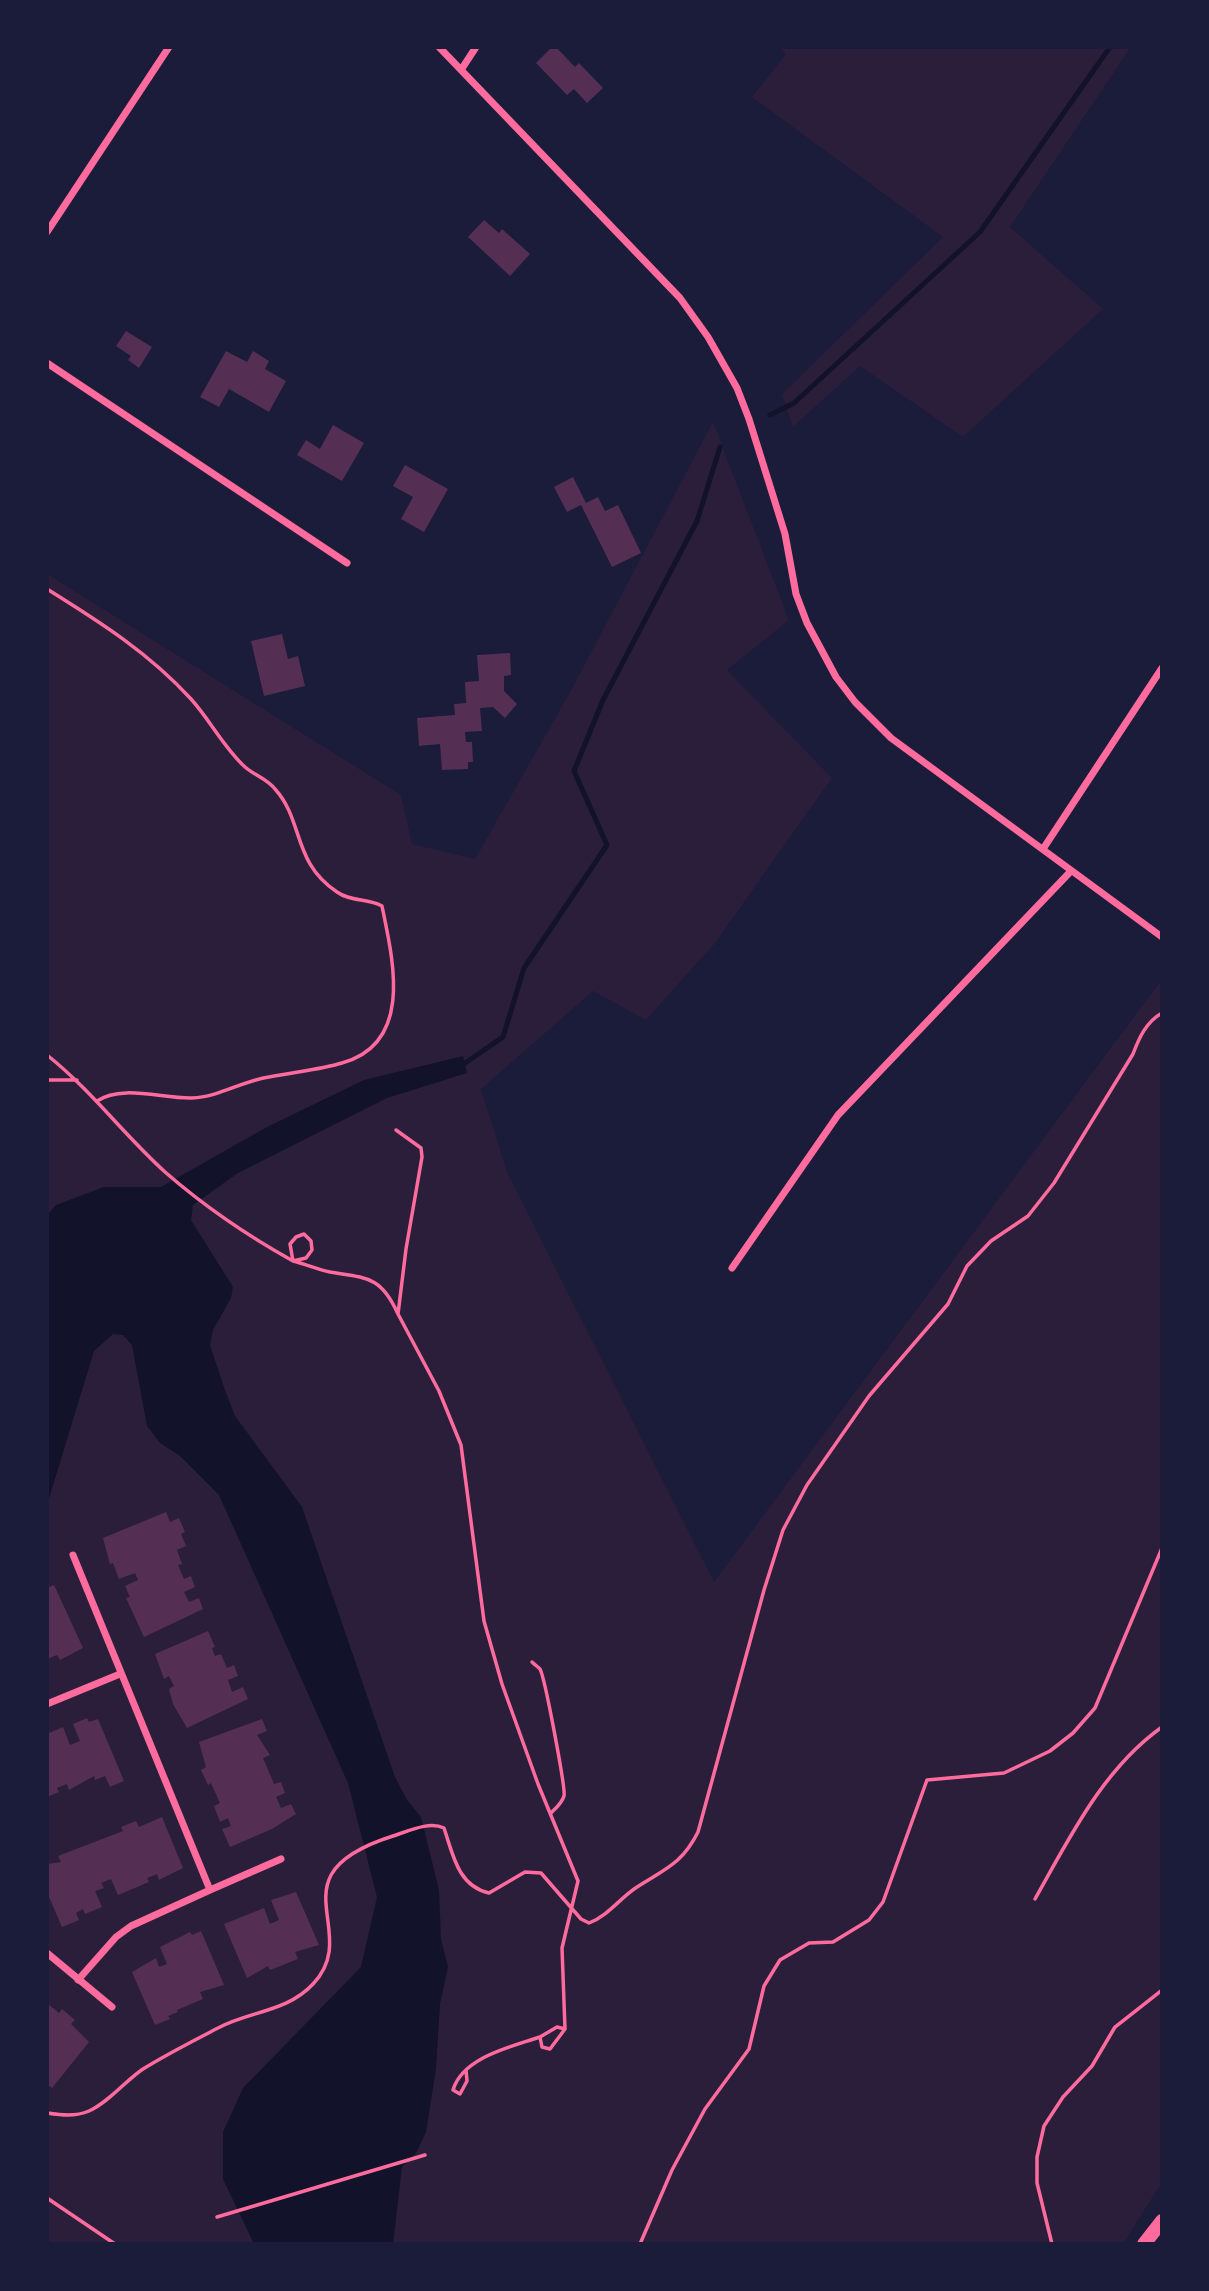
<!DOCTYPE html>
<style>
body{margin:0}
#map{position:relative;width:1209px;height:2291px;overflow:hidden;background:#1b1b3a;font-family:"IBM Plex Sans",sans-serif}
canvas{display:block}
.frame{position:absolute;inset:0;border:49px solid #1b1b3a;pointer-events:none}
</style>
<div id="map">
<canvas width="1209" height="2291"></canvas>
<div class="frame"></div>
</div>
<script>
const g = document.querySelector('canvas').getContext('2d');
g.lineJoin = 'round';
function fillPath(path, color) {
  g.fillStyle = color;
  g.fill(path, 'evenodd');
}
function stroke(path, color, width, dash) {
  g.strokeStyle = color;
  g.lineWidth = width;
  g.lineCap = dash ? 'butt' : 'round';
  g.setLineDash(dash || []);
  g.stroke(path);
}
const green = new Path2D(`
 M 779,47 L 1131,47 L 1010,227 L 1103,309 L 963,437 L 860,366 L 793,427 L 782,394 L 943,237 L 752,97 L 786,54 Z
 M 713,422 L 789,620 L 727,670 L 832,778 L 715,943 L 646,1020 L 593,991 L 481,1089 L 507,1172 L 714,1582 L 1162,979 L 1162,2182 L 1123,2244 L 47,2244 L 47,574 L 401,795 L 412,844 L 475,859 L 569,694 Z`);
const water = new Path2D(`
 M 463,1056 L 467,1073 L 387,1098 L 238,1173 L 193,1205 L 191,1220 L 233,1287 L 231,1298 L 213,1330 L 210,1345 L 225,1390 L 235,1416 L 302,1507 L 395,1777 L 407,1800 L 421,1817 L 439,1890 L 441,1939 L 448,1967 L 440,2004 L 436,2069 L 426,2132 L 416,2153 L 402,2167 L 393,2244 L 254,2244 L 223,2179 L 223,2132 L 243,2088 L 361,1967 L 377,1897 L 348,1783 L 219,1495 L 180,1456 L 160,1443 L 147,1426 L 132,1345 L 123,1335 L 113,1334 L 94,1351 L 47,1505 L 47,1215 L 56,1205 L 104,1187 L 161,1187 L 267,1127 L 364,1080 Z`);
const stream = new Path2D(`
 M 770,415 L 794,403 L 980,232 L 1110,47
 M 465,1063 L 503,1037 L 524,968 L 607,845 L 574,771 L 603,700 L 697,521 L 720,447`);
const building = new Path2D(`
 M 552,47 L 556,47 L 575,67 L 579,63 L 603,88 L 587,103 L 574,89 L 567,95 L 536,63 Z
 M 484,220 L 499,233 L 502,229 L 530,254 L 510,276 L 468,237 Z
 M 126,331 L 152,347 L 139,368 L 128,360 L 131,356 L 116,346 Z
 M 226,351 L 247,362 L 253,351 L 269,361 L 265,369 L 286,381 L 269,412 L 229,389 L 219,407 L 200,397 Z
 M 333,425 L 364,443 L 342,481 L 297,455 L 306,440 L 320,449 Z
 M 405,465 L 448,489 L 424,532 L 401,519 L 413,497 L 393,486 Z
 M 573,477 L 586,503 L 598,497 L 605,511 L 618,505 L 641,553 L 612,567 L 581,505 L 567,512 L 554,487 Z
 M 282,634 L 288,659 L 298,656 L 305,686 L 264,696 L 251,641 Z
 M 510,653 L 511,675 L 504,676 L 504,691 L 517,704 L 505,718 L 493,707 L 480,708 L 482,731 L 465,732 L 466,742 L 472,742 L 473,762 L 468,762 L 468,769 L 442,770 L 440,744 L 419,746 L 417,718 L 455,715 L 454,704 L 466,703 L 465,682 L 479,681 L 477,655 Z
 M 166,1512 L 170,1522 L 179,1518 L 185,1532 L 181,1534 L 186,1546 L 177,1550 L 182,1564 L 178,1565 L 184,1579 L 191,1576 L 195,1587 L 184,1592 L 189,1602 L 199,1598 L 203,1609 L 144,1637 L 126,1598 L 130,1597 L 125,1586 L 138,1580 L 135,1573 L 119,1579 L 113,1563 L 110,1564 L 103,1538 Z
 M 54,1585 L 83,1648 L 60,1660 L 57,1655 L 47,1659 L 47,1588 Z
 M 208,1631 L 215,1647 L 212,1648 L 215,1656 L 221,1654 L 227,1668 L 234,1665 L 238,1676 L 228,1680 L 232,1692 L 243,1687 L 248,1699 L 187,1728 L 173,1704 L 169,1689 L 174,1686 L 169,1676 L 164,1679 L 155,1654 Z
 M 87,1718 L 89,1722 L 98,1719 L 124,1781 L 110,1787 L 105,1776 L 95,1780 L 94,1776 L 69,1790 L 67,1784 L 57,1788 L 59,1792 L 47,1797 L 47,1734 L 63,1727 L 70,1745 L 80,1741 L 73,1724 Z
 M 262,1719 L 267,1731 L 257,1735 L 270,1755 L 263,1758 L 274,1784 L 281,1782 L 285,1793 L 276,1797 L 281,1808 L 291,1804 L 296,1814 L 272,1829 L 230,1847 L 222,1829 L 231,1826 L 228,1818 L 220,1822 L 214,1806 L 220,1803 L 211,1783 L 208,1785 L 201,1770 L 206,1767 L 199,1742 Z
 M 162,1817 L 183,1868 L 159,1880 L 157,1874 L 147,1878 L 149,1882 L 118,1895 L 111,1879 L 101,1883 L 104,1888 L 95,1891 L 102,1907 L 85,1914 L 83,1909 L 76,1913 L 79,1920 L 62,1927 L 47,1892 L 47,1864 L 61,1862 L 58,1856 L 123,1831 L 121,1827 L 136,1821 L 139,1827 Z
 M 296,1892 L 319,1945 L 295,1952 L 298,1959 L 270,1970 L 268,1966 L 247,1978 L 224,1924 L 264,1908 L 270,1924 L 279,1920 L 271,1900 Z
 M 201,1931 L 224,1985 L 200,1992 L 203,1999 L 177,2010 L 178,2012 L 168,2016 L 170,2019 L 155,2025 L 132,1972 L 156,1958 L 159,1967 L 167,1964 L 160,1947 L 190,1932 L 192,1935 Z
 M 49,2005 L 59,2013 L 62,2009 L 75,2020 L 71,2024 L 89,2042 L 52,2088 L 47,2084 Z`);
const path = new Path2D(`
 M 47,589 C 100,622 149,653 191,699 C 210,720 224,748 245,767 C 254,775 267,779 275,789 C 304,821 292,862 337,892 C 351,902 367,898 382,906 C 393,960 414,1043 342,1063 C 319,1070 293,1072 269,1077 C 242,1081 219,1097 192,1098 C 163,1099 122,1084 97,1101
 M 47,1055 C 91,1090 124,1135 165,1172 C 204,1206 248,1236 293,1261 L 306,1258 L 312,1250 L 311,1241 L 304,1234 L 296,1237 L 290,1244 L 293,1261 C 305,1264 317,1269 330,1272 C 367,1278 381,1276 398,1314 L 406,1249 L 422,1157 L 421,1148 L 396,1130
 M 47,1080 L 77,1080
 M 398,1314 L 439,1391 L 461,1445 L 484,1621 L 502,1684 L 538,1784 L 578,1881 L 562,1948 L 565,2029 L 550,2049 L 542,2047 L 540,2037 L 557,2027 L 565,2029
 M 532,1662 C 534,1664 538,1667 540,1669 C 545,1678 566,1790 564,1796 C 562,1803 556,1808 551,1813
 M 1035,1899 C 1070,1837 1103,1769 1162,1727
 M 466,2070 L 467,2081 L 460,2094 L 453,2090 C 463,2057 511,2047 540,2037
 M 47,2113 C 61,2115 75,2117 89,2111 C 109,2102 125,2081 143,2069 C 167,2054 193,2041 218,2028 C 250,2011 287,2012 313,1984 C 364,1930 270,1875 393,1836 C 409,1831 429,1821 444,1828 C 453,1855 458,1886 489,1893 L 525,1872 L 541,1873 L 581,1919 L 589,1923 C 609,1915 620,1898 637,1887 C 665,1869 682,1864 698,1832 L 764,1590 L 783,1530 L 807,1485 L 869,1396 L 948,1304 L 967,1266 L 991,1241 L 1028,1216 L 1054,1183 L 1133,1054 C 1139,1038 1146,1022 1162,1013
 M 47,2198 L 115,2244
 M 217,2217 L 425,2155
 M 640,2244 L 672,2170 L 705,2109 L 749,2049 L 764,1986 L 780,1960 L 809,1943 L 833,1942 L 869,1920 L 883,1902 L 927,1780 L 1004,1773 L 1050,1751 L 1073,1733 L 1095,1708 L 1162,1548
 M 1052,2244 L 1037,2183 L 1037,2157 L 1044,2126 L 1063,2097 L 1092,2066 L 1115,2027 L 1162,1990`);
const minor = new Path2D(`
 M 439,47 L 680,298 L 708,337 L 737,388 L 749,419 L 785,534 L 796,594 L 807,623 L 836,677 L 855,702 L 891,738 L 1162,937
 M 461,70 L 476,47
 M 47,232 L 169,47
 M 47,363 L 347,563
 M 1043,849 L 1162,668
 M 732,1268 L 838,1115 L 1071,871
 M 73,1555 L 210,1890 L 131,1926 L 116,1937 L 78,1980
 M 47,1704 L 120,1674
 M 210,1890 L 281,1859
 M 47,1953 L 112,2007`);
const secondary = new Path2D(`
 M 1144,2244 L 1162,2221`);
fillPath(green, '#2a1e3b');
fillPath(water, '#12122b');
stroke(stream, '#12122b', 5);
fillPath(building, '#542f53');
stroke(path, '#ff6b9d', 3.5);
stroke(minor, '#ff6b9d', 7);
stroke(secondary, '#ff6b9d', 14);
</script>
